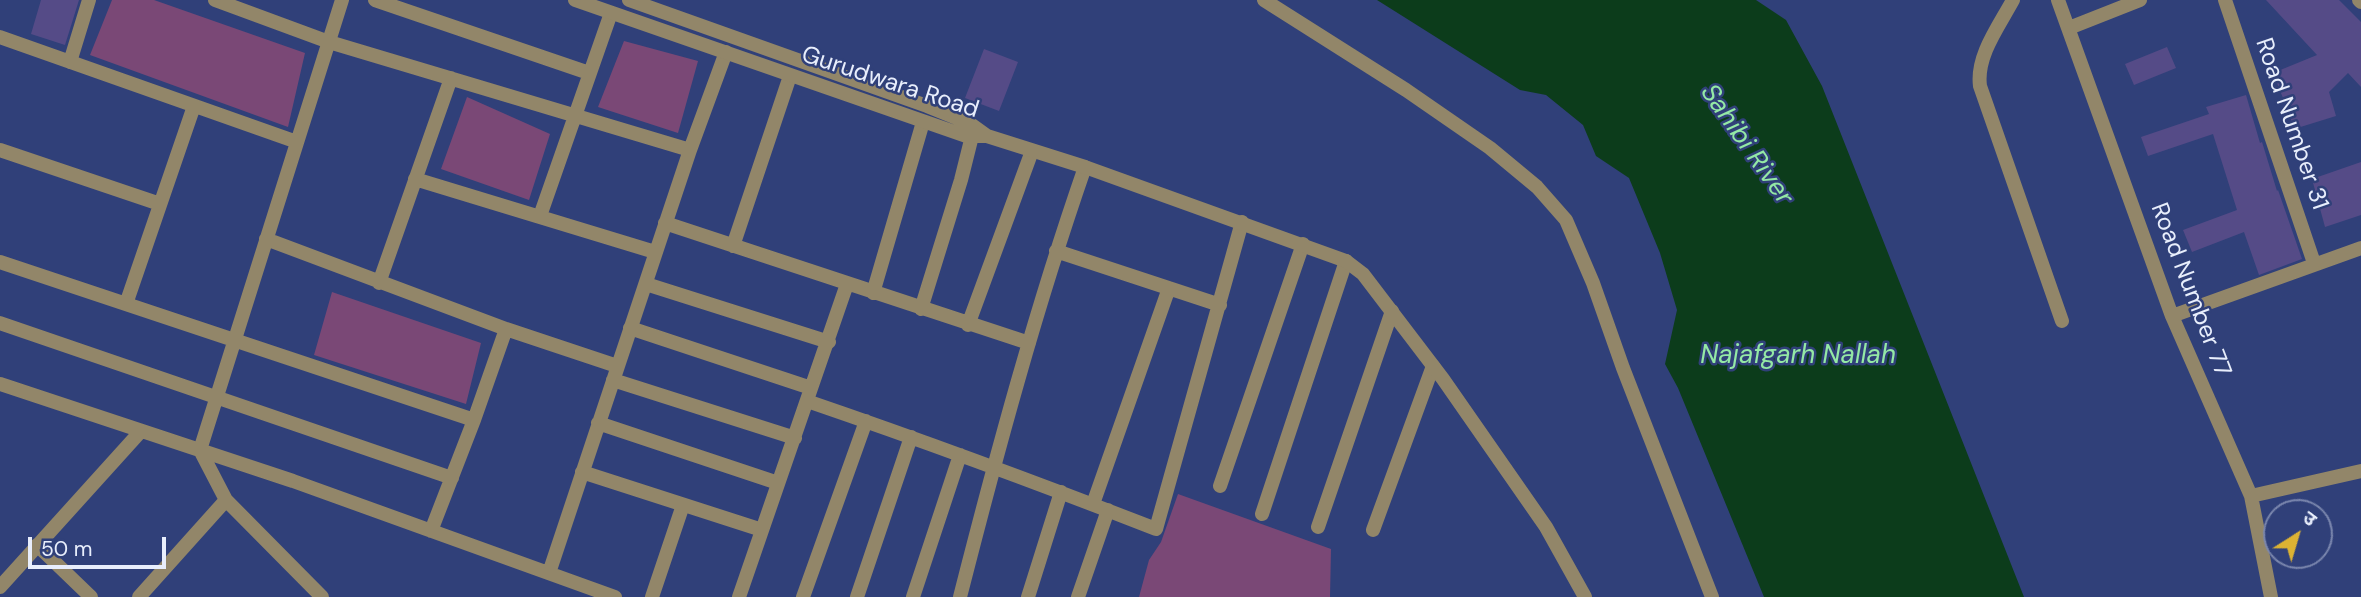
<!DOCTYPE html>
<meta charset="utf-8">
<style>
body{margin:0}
#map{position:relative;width:2361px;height:597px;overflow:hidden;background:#304079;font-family:"DM Sans","Noto Sans Devanagari",sans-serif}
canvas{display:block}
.north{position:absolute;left:2263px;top:499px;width:70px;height:70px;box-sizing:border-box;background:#304079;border:2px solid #7a86ad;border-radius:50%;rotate:37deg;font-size:19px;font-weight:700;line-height:28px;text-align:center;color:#e8eefc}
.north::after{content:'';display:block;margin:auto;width:24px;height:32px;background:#dcb233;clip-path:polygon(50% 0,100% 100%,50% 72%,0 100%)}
.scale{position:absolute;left:28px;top:537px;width:138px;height:32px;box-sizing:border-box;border:4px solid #e8eefc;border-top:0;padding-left:9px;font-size:21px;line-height:24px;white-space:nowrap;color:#e8eefc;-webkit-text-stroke:5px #304079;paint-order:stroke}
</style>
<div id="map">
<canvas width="2361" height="597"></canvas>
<div class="north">उ</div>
<div class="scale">50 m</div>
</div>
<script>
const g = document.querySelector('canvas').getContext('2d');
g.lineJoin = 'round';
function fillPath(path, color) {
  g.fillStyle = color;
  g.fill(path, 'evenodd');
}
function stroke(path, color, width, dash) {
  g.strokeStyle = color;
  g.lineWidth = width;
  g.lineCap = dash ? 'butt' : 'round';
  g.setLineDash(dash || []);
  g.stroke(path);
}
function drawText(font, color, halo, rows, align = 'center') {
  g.font = font + ' "DM Sans",sans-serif';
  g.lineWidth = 5;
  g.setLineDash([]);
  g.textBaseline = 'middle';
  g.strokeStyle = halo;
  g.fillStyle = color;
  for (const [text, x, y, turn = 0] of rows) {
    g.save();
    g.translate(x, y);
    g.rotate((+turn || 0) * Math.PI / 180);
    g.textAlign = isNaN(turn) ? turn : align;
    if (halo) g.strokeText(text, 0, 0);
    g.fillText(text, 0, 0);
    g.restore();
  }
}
const green = new Path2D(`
 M 112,0 L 154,0 L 305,53 L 288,127 L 90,55 Z
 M 624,41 L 698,61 L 678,133 L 598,107 Z
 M 467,97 L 550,134 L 529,200 L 441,169 Z
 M 332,292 L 481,343 L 466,404 L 314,355 Z
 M 1178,494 L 1331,549 L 1330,597 L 1139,597 L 1149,560 L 1161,542 Z`);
const water = new Path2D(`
 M 1377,0 L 1756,0 L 1786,20 L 1822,86 L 2024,597 L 1764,597 L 1678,388 L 1665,364 L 1677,310 L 1660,253 L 1629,178 L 1596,156 L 1583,125 L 1546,95 L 1520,90 Z`);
const building = new Path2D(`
 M 41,0 L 79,0 L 65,45 L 31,34 Z
 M 2266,0 L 2339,0 L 2361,22 L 2361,87 L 2348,73 L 2329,92 L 2336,116 L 2294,129 L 2284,98 L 2283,98 L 2273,73 L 2317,55 Z
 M 2167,47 L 2176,68 L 2134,85 L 2125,64 Z
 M 984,49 L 1018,62 L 999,111 L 965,98 Z
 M 2246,95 L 2260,143 L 2262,142 L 2277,191 L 2278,190 L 2302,259 L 2259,275 L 2244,232 L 2192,252 L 2183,230 L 2237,210 L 2213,134 L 2148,156 L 2141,137 L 2209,114 L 2206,107 Z
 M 2361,162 L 2361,215 L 2325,227 L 2312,179 Z`);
const minor = new Path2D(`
 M 215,0 L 329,42 L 690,150
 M 375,0 L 589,73
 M 1264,0 L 1406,90 L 1490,148 L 1537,187 L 1566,220 L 1593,283 L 1623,368 L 1712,597
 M 2013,0 C 1999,26 1976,56 1980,86 L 2062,321
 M 2058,0 L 2172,316 L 2251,496 L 2271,597
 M 2225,0 L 2314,263
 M 2359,0 L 2361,2
 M 2069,28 L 2140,0
 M 0,37 L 297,142
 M 70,62 L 89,0
 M 0,150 L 160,204
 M 415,179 L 655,252
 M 540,216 L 611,13
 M 665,223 L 1029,343
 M 266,239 L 506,329 L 617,366
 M 733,246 L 790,76
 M 1056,251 L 1220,305
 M 0,262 L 474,420
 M 379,283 L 451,78
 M 646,284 L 829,342
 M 873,293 L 923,122
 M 126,304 L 194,106
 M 921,309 L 961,180 L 972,136
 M 2172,316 L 2361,248
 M 0,323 L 452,478
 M 968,325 L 1032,151
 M 630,328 L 811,388
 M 613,380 L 795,438
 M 0,384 L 293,481 L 615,597
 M 807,401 C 924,441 1040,484 1156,529 L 1242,222
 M 598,423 L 778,483
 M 582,472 L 762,530
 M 1220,486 L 1303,244
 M 2251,496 L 2361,471
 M 1093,504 L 1169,288
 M 1262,514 L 1346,261
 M 1318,527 L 1392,311
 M 1373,530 L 1433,366
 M 431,531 L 474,420 L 506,329
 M 37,545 L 91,597
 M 549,573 L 690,150 L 726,52
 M 0,587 L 141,431
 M 139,597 L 226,500
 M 322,597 L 226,500 L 200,450 L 342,0
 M 652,597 L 683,505
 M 739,597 L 847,284
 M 803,597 L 866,421
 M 857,597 L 911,437
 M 913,597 L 960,455
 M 960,597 C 997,452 1036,308 1085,167
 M 1028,597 L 1061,492
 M 1078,597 L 1108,510`);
const tertiary = new Path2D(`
 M 575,0 L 966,136 L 987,136 L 1085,167 L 1346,261 L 1363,274 L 1443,379 L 1546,527 L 1585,597
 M 629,0 L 927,106 L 969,123 L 987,136`);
const streetNames = [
 ["Gurudwara Road",890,83,18],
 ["Road Number 31",2291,124,71],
 ["Road Number 77",2190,290,69]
];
const waterNames = [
 ["Sahibi River",1746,145,55],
 ["Najafgarh Nallah",1798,356]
];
fillPath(green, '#7a4876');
fillPath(water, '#0c3c1b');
fillPath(building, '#554b87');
stroke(minor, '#928669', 14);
stroke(tertiary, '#928669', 14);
drawText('24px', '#e8eefc', '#304079', streetNames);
drawText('italic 26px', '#94e9a5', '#304079', waterNames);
</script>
